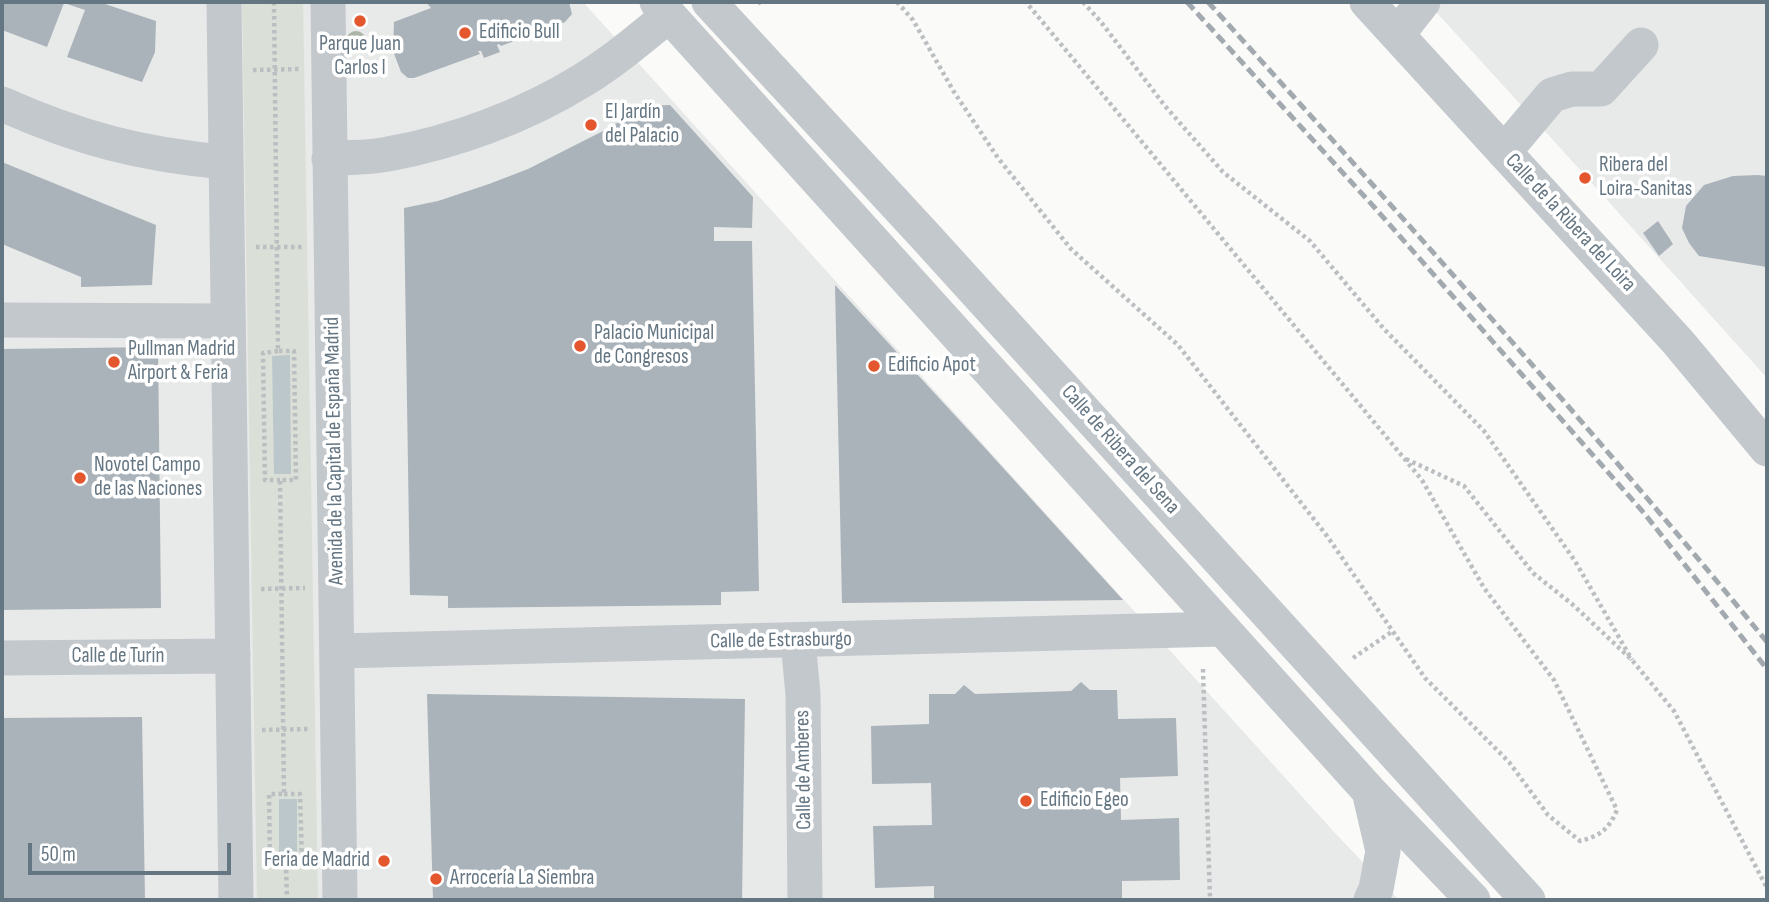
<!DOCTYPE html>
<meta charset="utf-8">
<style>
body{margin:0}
#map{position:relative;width:1769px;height:902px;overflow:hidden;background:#fafaf8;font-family:"Sofia Sans Condensed",sans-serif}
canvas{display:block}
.frame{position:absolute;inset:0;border:4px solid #657683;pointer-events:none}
.scale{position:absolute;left:28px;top:843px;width:203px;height:32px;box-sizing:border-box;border:4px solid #657683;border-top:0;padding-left:9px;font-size:21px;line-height:24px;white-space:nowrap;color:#657683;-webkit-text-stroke:5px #fff;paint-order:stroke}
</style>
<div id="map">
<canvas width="1769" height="902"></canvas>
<div class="frame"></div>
<div class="scale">50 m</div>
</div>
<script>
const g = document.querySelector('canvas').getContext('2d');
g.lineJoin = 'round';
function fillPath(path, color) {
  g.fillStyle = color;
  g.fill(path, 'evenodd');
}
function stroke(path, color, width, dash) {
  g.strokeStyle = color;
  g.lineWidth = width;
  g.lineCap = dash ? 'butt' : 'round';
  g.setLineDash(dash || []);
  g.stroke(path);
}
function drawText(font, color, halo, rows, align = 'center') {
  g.font = font + ' "Sofia Sans Condensed",sans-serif';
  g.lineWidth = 7;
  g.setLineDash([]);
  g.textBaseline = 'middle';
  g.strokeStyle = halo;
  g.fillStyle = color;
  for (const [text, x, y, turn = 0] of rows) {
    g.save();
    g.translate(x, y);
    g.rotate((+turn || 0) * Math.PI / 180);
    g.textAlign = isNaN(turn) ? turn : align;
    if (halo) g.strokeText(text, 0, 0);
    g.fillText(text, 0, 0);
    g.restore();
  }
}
const built = new Path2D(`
 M 2,2 L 583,2 L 1335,833 L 1399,900 L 2,900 Z
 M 1427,2 L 1767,2 L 1767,378 L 1563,151 Z`);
const green = new Path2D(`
 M 242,2 L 303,2 L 318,900 L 257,900 Z`);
const water = new Path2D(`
 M 290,355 L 291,474 L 274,474 L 272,356 Z
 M 279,799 L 297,799 L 297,858 L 279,858 Z`);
const building = new Path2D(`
 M 2,2 L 99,2 L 156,21 L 155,52 L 142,82 L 67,57 L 85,10 L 64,3 L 47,47 L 2,30 Z
 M 426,2 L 569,2 L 572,14 L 565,22 L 501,46 L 499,44 L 497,45 L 500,52 L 484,58 L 481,51 L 478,51 L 480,54 L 414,78 L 408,78 L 401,72 L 393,51 L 394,22 L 431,8 Z
 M 670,105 L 753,197 L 752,228 L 714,227 L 714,241 L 752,241 L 759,591 L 721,592 L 721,605 L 448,608 L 448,596 L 410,595 L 404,208 L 438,201 L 489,184 L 528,169 L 607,129 L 646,106 Z
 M 2,162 L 156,225 L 152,285 L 81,287 L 81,277 L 2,244 Z
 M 1758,175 L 1767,176 L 1767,267 L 1699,256 L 1689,243 L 1682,228 L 1686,206 L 1704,185 L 1733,176 Z
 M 1658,221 L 1673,244 L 1659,256 L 1643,233 Z
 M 835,285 L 985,448 L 1123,600 L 842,603 Z
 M 158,347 L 161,608 L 2,610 L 2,349 Z
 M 1081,682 L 1090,690 L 1117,690 L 1118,719 L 1176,718 L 1178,776 L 1120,778 L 1121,820 L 1179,818 L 1180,880 L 1122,881 L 1122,900 L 1053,900 L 1053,898 L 934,900 L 934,886 L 875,888 L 873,826 L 932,825 L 931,783 L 872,784 L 871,726 L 929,724 L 929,694 L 955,694 L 964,685 L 975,694 L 1071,691 Z
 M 427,694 L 745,699 L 742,900 L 433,900 Z
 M 142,717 L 145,900 L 2,900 L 2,718 Z`);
const path = new Path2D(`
 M 274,2 L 278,351 L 294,351 L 296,480 L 280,480 L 284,794 L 269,794 L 270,864 L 286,864 L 287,900
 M 897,2 L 913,20 L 954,92 L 998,158 L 1071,249 L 1178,345 L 1327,536 L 1425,678 L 1509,762 L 1548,815 L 1580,841 C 1600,836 1609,829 1617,810 L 1554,680 L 1484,588 L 1422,480 L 1026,2
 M 1083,2 L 1101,22 L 1165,106 L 1223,172 L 1310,241 L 1384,329 L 1484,431 L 1575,561 L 1632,660
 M 758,4 L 760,2
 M 253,70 L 300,69
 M 256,247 L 303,247
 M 278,351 L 263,353 L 265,480 L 280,480
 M 1406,459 L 1464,486 L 1533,573 L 1572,604 L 1632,660 L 1674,711 L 1767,888
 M 261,589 L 305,588
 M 1353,658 L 1393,631
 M 1203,669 L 1210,900
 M 262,730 L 309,729
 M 284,794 L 300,794 L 302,863 L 286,864`);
const minor = new Path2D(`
 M 224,2 L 236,900
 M 328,2 L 340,900
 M 657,2 L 1369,791 L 1473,900
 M 709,2 L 926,237 L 1528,900
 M 1367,2 L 1678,342 L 1767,449
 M 1397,35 L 1423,2
 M 2,104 C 78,138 142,155 225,162
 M 1504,152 L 1552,95 L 1572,89 L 1601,89 L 1641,45
 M 329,159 C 348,157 369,158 388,154 C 455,142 525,116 583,80 C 614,61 641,38 669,15
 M 2,320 L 227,321
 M 798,641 L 803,694 L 805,900
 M 338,651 L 1223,629
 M 2,658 L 233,656
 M 1369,791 L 1383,851 L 1376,889 L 1371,900`);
const rail = new Path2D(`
 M 1187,2 L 1375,208 L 1644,513 L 1767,669
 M 1208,2 C 1398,212 1588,423 1767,642`);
const trees = [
 [356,41]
];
const markers = [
 [360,21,7,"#e4572e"],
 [465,33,7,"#e4572e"],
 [591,125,7,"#e4572e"],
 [1585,178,7,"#e4572e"],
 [580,346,7,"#e4572e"],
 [114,362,7,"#e4572e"],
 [874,366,7,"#e4572e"],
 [80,478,7,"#e4572e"],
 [1026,801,7,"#e4572e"],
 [384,861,7,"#e4572e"],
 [436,879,7,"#e4572e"]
];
const poiNames = [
 ["Edificio Bull",479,33],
 ["Parque Juan",360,45,"center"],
 ["Carlos I",360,69,"center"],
 ["El Jardín",605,113],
 ["del Palacio",605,137],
 ["Ribera del",1599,166],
 ["Loira-Sanitas",1599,190],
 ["Palacio Municipal",594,334],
 ["de Congresos",594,358],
 ["Pullman Madrid",128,350],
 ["Airport & Feria",128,374],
 ["Edificio Apot",888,366],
 ["Novotel Campo",94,466],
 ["de las Naciones",94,490],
 ["Edificio Egeo",1040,801],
 ["Feria de Madrid",370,861,"right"],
 ["Arrocería La Siembra",450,879]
];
const streetNames = [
 ["Calle de la Ribera del Loira",1570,223,47],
 ["Calle de Ribera del Sena",1120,450,48],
 ["Avenida de la Capital de España Madrid",335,451,-91],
 ["Calle de Estrasburgo",781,641,-1],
 ["Calle de Turín",118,657],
 ["Calle de Amberes",804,770,-91]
];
fillPath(built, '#e8e9e9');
fillPath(green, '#dadfd7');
fillPath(water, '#bbc7cb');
fillPath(building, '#aab3b9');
stroke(path, '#bbbfc2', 4.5, [3.5, 3.5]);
stroke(minor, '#c3c8cc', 35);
stroke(rail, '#a2aab0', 5, [10, 5]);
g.fillStyle = '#aab4a7';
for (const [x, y] of trees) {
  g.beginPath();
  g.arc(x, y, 10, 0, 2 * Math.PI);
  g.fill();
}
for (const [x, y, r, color] of markers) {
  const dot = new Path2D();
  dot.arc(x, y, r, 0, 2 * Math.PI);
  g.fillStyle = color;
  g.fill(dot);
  stroke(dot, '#fff', 2.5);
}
drawText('21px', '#657683', '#fff', poiNames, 'left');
drawText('21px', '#657683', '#fff', streetNames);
</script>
